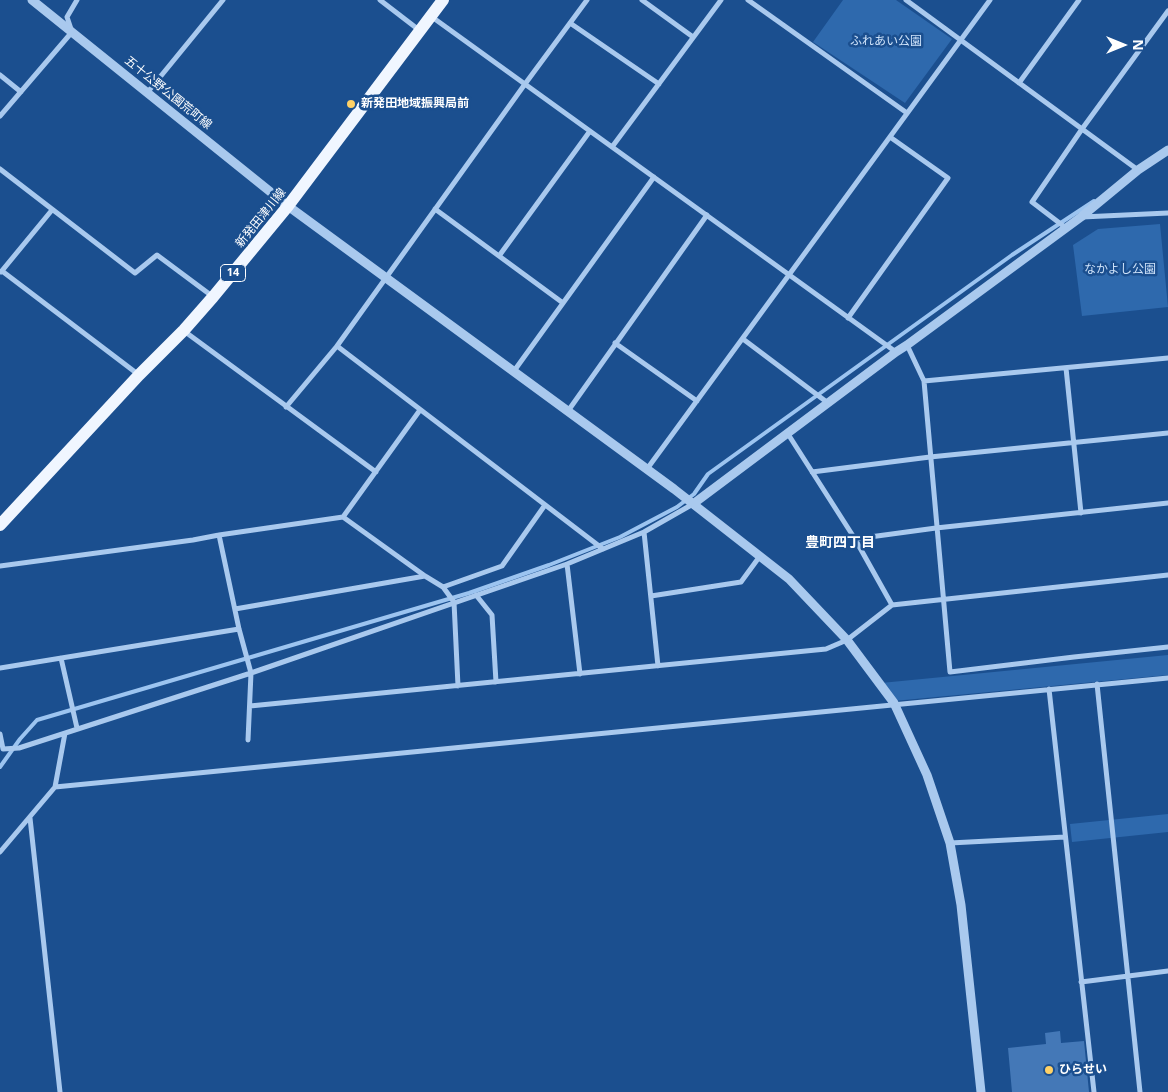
<!DOCTYPE html>
<meta charset="utf-8">
<style>
body{margin:0}
#map{position:relative;width:1168px;height:1092px;overflow:hidden;background:#1b4f8f;font-family:"Noto Sans",sans-serif}
canvas{display:block}
.north{position:absolute;left:1098px;top:20px;width:50px;height:50px;-webkit-text-stroke:4px #1b4f8f;paint-order:stroke;rotate:90deg;font-size:14px;font-weight:700;line-height:20px;text-align:center;color:#fff}
.north::after{content:'';display:block;margin:auto;width:18px;height:22px;background:#fff;clip-path:polygon(50% 0,100% 100%,50% 72%,0 100%)}
</style>
<div id="map">
<canvas width="1168" height="1092"></canvas>
<div class="north">N</div>
</div>
<script>
const g = document.querySelector('canvas').getContext('2d');
g.lineJoin = 'round';
function fillPath(path, color) {
  g.fillStyle = color;
  g.fill(path, 'evenodd');
}
function stroke(path, color, width, dash) {
  g.strokeStyle = color;
  g.lineWidth = width;
  g.lineCap = dash ? 'butt' : 'round';
  g.setLineDash(dash || []);
  g.stroke(path);
}
function drawText(font, color, halo, rows, align = 'center') {
  g.font = font + ' "Noto Sans","Noto Sans JP",sans-serif';
  g.lineWidth = 5;
  g.setLineDash([]);
  g.textBaseline = 'middle';
  g.strokeStyle = halo;
  g.fillStyle = color;
  for (const [text, x, y, turn = 0] of rows) {
    g.save();
    g.translate(x, y);
    g.rotate((+turn || 0) * Math.PI / 180);
    g.textAlign = isNaN(turn) ? turn : align;
    if (halo) g.strokeText(text, 0, 0);
    g.fillText(text, 0, 0);
    g.restore();
  }
}
const green = new Path2D(`
 M 843,0 L 896,0 L 952,39 L 905,103 L 813,42 Z
 M 1160,224 L 1168,307 L 1082,316 L 1073,245 L 1098,229 Z
 M 1168,655 L 1168,675 L 894,701 L 881,683 Z
 M 1168,814 L 1168,832 L 1072,842 L 1070,824 Z`);
const stream = new Path2D(`
 M 0,767 L 20,739 L 37,720 L 469,593 L 549,565 L 620,537 L 677,507 L 694,494 L 708,474 L 1012,255 L 1094,201`);
const building = new Path2D(`
 M 1060,1031 L 1061,1043 L 1084,1041 L 1089,1092 L 1012,1092 L 1008,1048 L 1046,1044 L 1045,1033 Z`);
const minor = new Path2D(`
 M 380,0 L 419,30
 M 587,0 L 525,84 L 337,346 L 603,549
 M 642,0 L 693,37
 M 748,0 L 907,113
 M 906,0 L 1138,170
 M 432,17 L 896,352
 M 570,23 L 659,84
 M 0,75 L 21,92
 M 1019,83 L 1079,0
 M 147,93 L 223,0
 M 0,116 L 72,32 L 67,17 L 77,0
 M 612,147 L 721,0
 M 0,169 L 135,273 L 157,255 L 212,296
 M 435,209 L 563,303
 M 1082,217 L 1168,213
 M 1066,228 L 1032,202 L 1082,129 L 1168,11
 M 499,256 L 590,131
 M 2,271 L 139,375
 M 1,272 L 52,210
 M 848,318 L 948,178 L 890,137
 M 184,331 L 376,472
 M 743,339 L 828,403
 M 615,343 L 697,401
 M 907,345 L 924,381 L 950,672 L 1074,657 L 1168,647
 M 1066,368 L 1081,513
 M 514,371 L 654,177
 M 924,381 L 1168,358
 M 286,407 L 337,346
 M 568,411 L 707,215
 M 788,434 L 855,539 L 892,605 L 1168,575
 M 647,469 L 990,0
 M 812,472 L 930,457 L 1168,433
 M 343,517 L 420,410
 M 644,532 L 658,666
 M 219,535 L 239,629 L 251,673 L 248,740
 M 855,539 L 936,528 L 1168,503
 M 567,564 L 580,674
 M 0,566 L 193,540 L 219,535 L 343,517 L 425,576 L 443,587 L 454,602 L 458,686
 M 443,587 L 502,566 L 545,505
 M 476,595 L 492,615 L 496,682
 M 651,596 L 741,582 L 760,556
 M 235,609 L 425,576
 M 61,658 L 77,728
 M 0,668 L 239,629
 M 1097,684 L 1140,1092
 M 1049,689 L 1094,1092
 M 250,706 L 826,649 L 847,640 L 892,605
 M 0,734 L 3,749 L 19,748 L 251,673 L 567,564 L 644,532 L 693,504
 M 55,787 C 426,752 797,713 1168,678
 M 30,818 L 60,1092
 M 950,843 L 1065,837
 M 0,852 L 55,787 L 65,733
 M 1081,982 L 1168,971`);
const tertiary = new Path2D(`
 M 32,0 L 288,206 L 674,489 L 789,579 L 847,640 L 894,703 L 927,775 L 950,843 L 961,905 L 981,1092
 M 693,504 L 896,352 L 907,345 L 1081,217 L 1138,170 L 1168,150`);
const primary = new Path2D(`
 M 0,525 L 139,375 L 184,330 L 213,297 L 288,206 L 443,0`);
const markers = [
 [351,104,5,"#ffd166"],
 [1049,1070,5,"#ffd166"]
];
const shields = [
 [233,273,25]
];
const shieldNames = [
 ["14",233,273]
];
const parkNames = [
 ["ふれあい公園",886,42],
 ["なかよし公園",1120,270]
];
const streetNames = [
 ["五十公野公園荒町線",168,93,39],
 ["新発田津川線",261,218,-51]
];
const poiNames = [
 ["新発田地域振興局前",361,104],
 ["ひらせい",1059,1070]
];
const neighbourhoodNames = [
 ["豊町四丁目",840,543]
];
fillPath(green, '#2e69ad');
stroke(stream, '#9cc4f0', 4);
fillPath(building, '#4478b7');
stroke(minor, '#a9c9ee', 5);
stroke(tertiary, '#a9c9ee', 9);
stroke(primary, '#f0f6ff', 12);
for (const [x, y, r, color] of markers) {
  const dot = new Path2D();
  dot.arc(x, y, r, 0, 2 * Math.PI);
  g.fillStyle = color;
  g.fill(dot);
  stroke(dot, '#1b4f8f', 2);
}
for (const [x, y, w] of shields) {
  const box = new Path2D();
  box.roundRect(x - w / 2, y - 8.5, w, 17, 4);
  g.fillStyle = '#1b4f8f';
  g.fill(box);
  stroke(box, '#fff', 1);
}
drawText('bold 11px', '#fff', null, shieldNames);
drawText('12px', '#cfe3fa', '#1b4f8f', parkNames);
drawText('12px', '#fff', '#1b4f8f', streetNames);
drawText('bold 12px', '#fff', '#1b4f8f', poiNames, 'left');
drawText('bold 14px', '#fff', '#1b4f8f', neighbourhoodNames);
</script>
